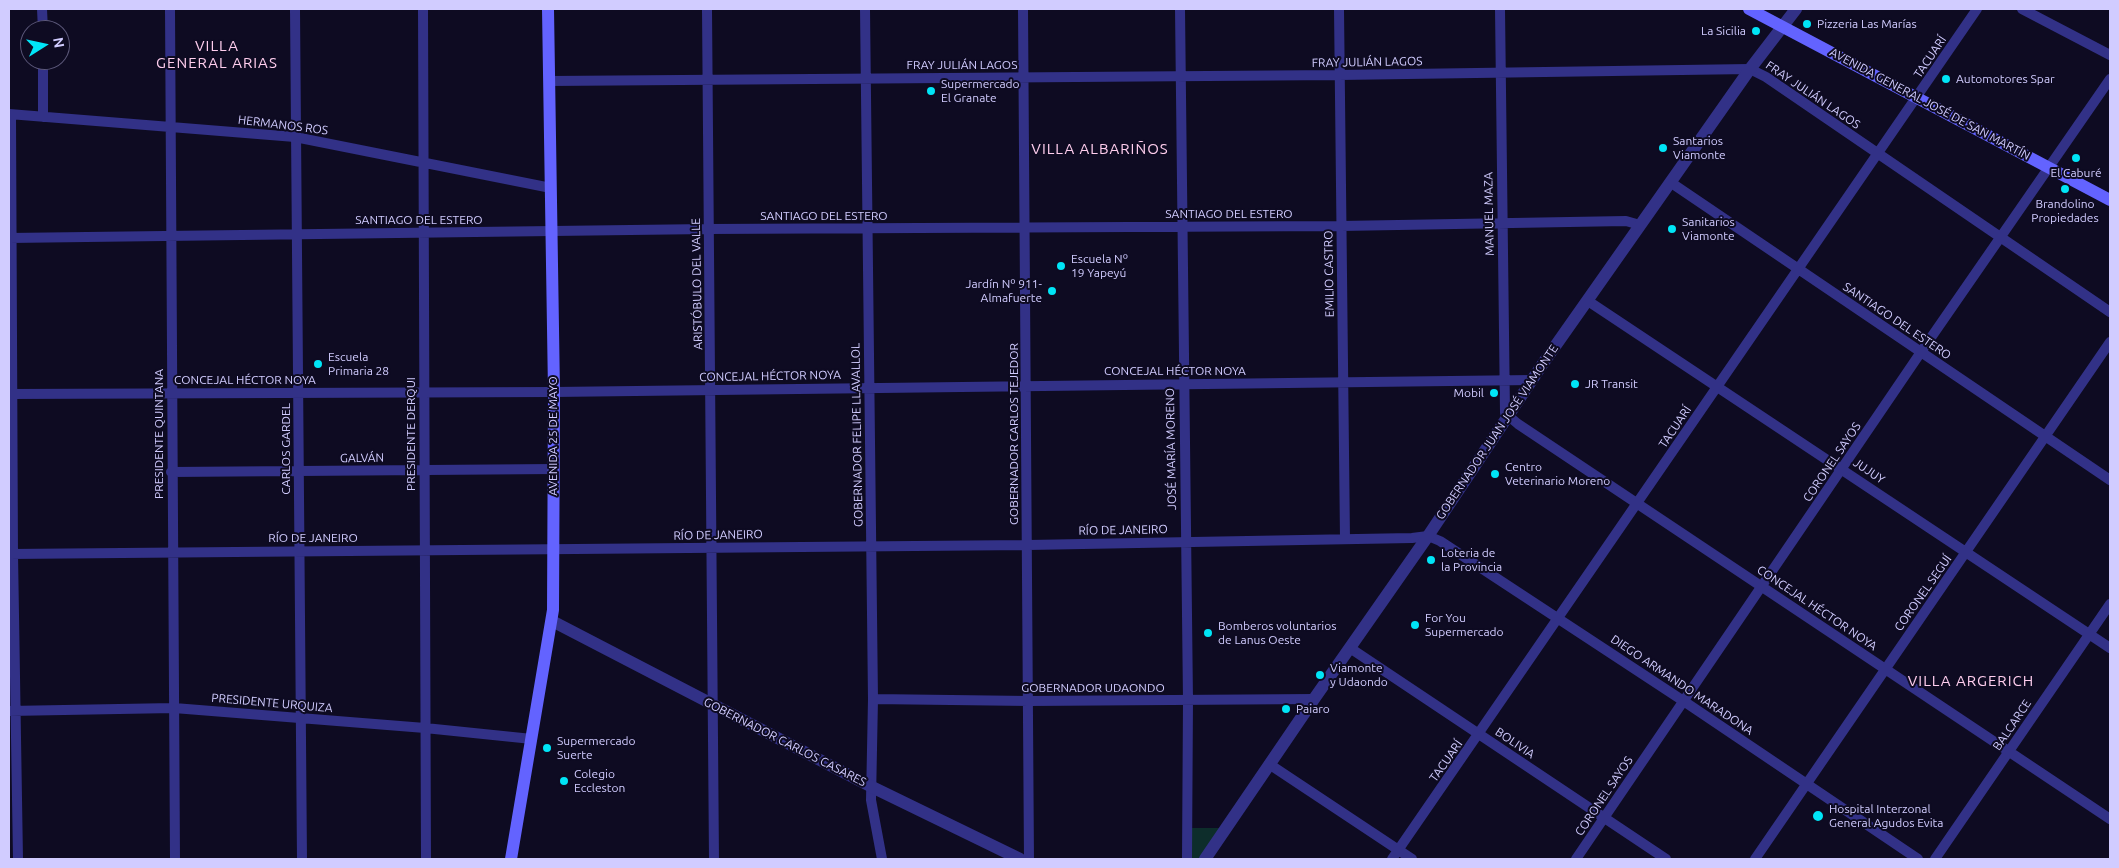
<!DOCTYPE html>
<meta charset="utf-8">
<style>
body{margin:0}
#map{position:relative;width:2119px;height:868px;overflow:hidden;background:#0e0b22;font-family:Ubuntu,sans-serif}
canvas{display:block}
.frame{position:absolute;inset:0;border:10px solid #d1ccff;pointer-events:none}
.north{position:absolute;left:20px;top:20px;width:50px;height:50px;box-sizing:border-box;background:#0e0b22;border:1px solid #5c587a;border-radius:50%;rotate:80deg;font-size:14px;font-weight:700;line-height:20px;text-align:center;color:#d1ccff}
.north::after{content:'';display:block;margin:auto;width:18px;height:22px;background:#00e5f7;clip-path:polygon(50% 0,100% 100%,50% 72%,0 100%)}
</style>
<div id="map">
<canvas width="2119" height="868"></canvas>
<div class="frame"></div>
<div class="north">N</div>
</div>
<script>
const g = document.querySelector('canvas').getContext('2d');
g.lineJoin = 'round';
function fillPath(path, color) {
  g.fillStyle = color;
  g.fill(path, 'evenodd');
}
function stroke(path, color, width, dash) {
  g.strokeStyle = color;
  g.lineWidth = width;
  g.lineCap = dash ? 'butt' : 'round';
  g.setLineDash(dash || []);
  g.stroke(path);
}
function drawText(font, color, halo, rows, align = 'center') {
  g.font = font + ' Ubuntu,sans-serif';
  g.lineWidth = 4;
  g.setLineDash([]);
  g.textBaseline = 'middle';
  g.strokeStyle = halo;
  g.fillStyle = color;
  for (const [text, x, y, turn = 0] of rows) {
    g.save();
    g.translate(x, y);
    g.rotate((+turn || 0) * Math.PI / 180);
    g.textAlign = isNaN(turn) ? turn : align;
    if (halo) g.strokeText(text, 0, 0);
    g.fillText(text, 0, 0);
    g.restore();
  }
}
const green = new Path2D(`
 M 1189,828 L 1221,828 L 1199,859 L 1193,859 L 1190,856 Z`);
const minor = new Path2D(`
 M 42,9 L 43,30
 M 170,9 L 175,859
 M 295,9 L 302,859
 M 423,9 L 426,859
 M 707,9 L 714,859
 M 865,9 L 873,699 L 871,800 L 882,859
 M 1023,9 L 1029,859
 M 1180,9 L 1188,700 L 1187,859
 M 1339,9 L 1345,539
 M 1500,9 L 1505,413 L 1518,424 L 2110,819
 M 2022,9 L 2110,55
 M 43,60 L 43,117
 M 549,81 L 1339,75 L 1750,69 L 1766,77 L 2110,312
 M 9,114 L 295,137 L 551,188
 M 11,115 L 13,554 L 18,859
 M 1670,182 L 2110,480
 M 9,238 L 708,229 L 1341,226 L 1626,221 L 1640,225
 M 1588,301 L 2110,648
 M 9,394 L 554,392 L 1532,380
 M 171,472 L 554,469
 M 9,554 L 1028,545 L 1412,538 L 1428,536 L 1440,541 L 1685,702 L 1918,859
 M 1350,648 L 1666,859
 M 873,699 L 1029,701 L 1314,699
 M 9,711 L 174,708 L 425,728 L 532,739
 M 1269,764 L 1412,859
 M 1392,859 L 1977,9
 M 1576,859 L 1921,352 L 2110,79
 M 1755,859 L 2110,342
 M 1935,859 L 2110,604`);
const tertiary = new Path2D(`
 M 552,621 L 872,787 L 1020,859
 M 1205,859 L 1314,699 L 1428,536 L 1544,362 L 1750,69 L 1796,9`);
const secondary = new Path2D(`
 M 1749,9 L 2110,200
 M 511,859 L 553,610 L 554,392 L 548,9`);
const markers = [
 [1807,24,5,"#00e5f7"],
 [1756,31,5,"#00e5f7"],
 [1946,79,5,"#00e5f7"],
 [931,91,5,"#00e5f7"],
 [1663,148,5,"#00e5f7"],
 [2076,158,5,"#00e5f7"],
 [2065,189,5,"#00e5f7"],
 [1672,229,5,"#00e5f7"],
 [1061,266,5,"#00e5f7"],
 [1052,291,5,"#00e5f7"],
 [318,364,5,"#00e5f7"],
 [1575,384,5,"#00e5f7"],
 [1494,393,5,"#00e5f7"],
 [1495,474,5,"#00e5f7"],
 [1431,560,5,"#00e5f7"],
 [1415,625,5,"#00e5f7"],
 [1208,633,5,"#00e5f7"],
 [1320,675,5,"#00e5f7"],
 [1286,709,5,"#00e5f7"],
 [547,748,5,"#00e5f7"],
 [564,781,5,"#00e5f7"],
 [1818,816,6,"#00e5f7"]
];
const poiNames = [
 ["Pizzeria Las Marías",1817,24],
 ["La Sicilia",1746,31,"right"],
 ["Automotores Spar",1956,79],
 ["Supermercado",941,84],
 ["El Granate",941,98],
 ["Santarios",1673,141],
 ["Viamonte",1673,155],
 ["El Caburé",2076,173,"center"],
 ["Brandolino",2065,204,"center"],
 ["Propiedades",2065,218,"center"],
 ["Sanitarios",1682,222],
 ["Viamonte",1682,236],
 ["Escuela Nº",1071,259],
 ["19 Yapeyú",1071,273],
 ["Jardín Nº 911-",1042,284,"right"],
 ["Almafuerte",1042,298,"right"],
 ["Escuela",328,357],
 ["Primaria 28",328,371],
 ["JR Transit",1585,384],
 ["Mobil",1484,393,"right"],
 ["Centro",1505,467],
 ["Veterinario Moreno",1505,481],
 ["Loteria de",1441,553],
 ["la Provincia",1441,567],
 ["For You",1425,618],
 ["Supermercado",1425,632],
 ["Bomberos voluntarios",1218,626],
 ["de Lanus Oeste",1218,640],
 ["Viamonte",1330,668],
 ["y Udaondo",1330,682],
 ["Paiaro",1296,709],
 ["Supermercado",557,741],
 ["Suerte",557,755],
 ["Colegio",574,774],
 ["Eccleston",574,788],
 ["Hospital Interzonal",1829,809],
 ["General Agudos Evita",1829,823]
];
const streetNames = [
 ["TACUARÍ",1930,57,-56],
 ["FRAY JULIÁN LAGOS",1367,62,-1],
 ["FRAY JULIÁN LAGOS",962,65],
 ["FRAY JULIÁN LAGOS",1813,95,34],
 ["AVENIDA GENERAL JOSÉ DE SAN MARTÍN",1930,104,28],
 ["HERMANOS ROS",283,125,7],
 ["SANTIAGO DEL ESTERO",1229,214],
 ["MANUEL MAZA",1489,214,-91],
 ["SANTIAGO DEL ESTERO",824,216],
 ["SANTIAGO DEL ESTERO",419,220],
 ["EMILIO CASTRO",1329,274,-91],
 ["ARISTÓBULO DEL VALLE",697,284,-91],
 ["SANTIAGO DEL ESTERO",1897,321,34],
 ["CONCEJAL HÉCTOR NOYA",1175,371],
 ["CONCEJAL HÉCTOR NOYA",770,376,-1],
 ["CONCEJAL HÉCTOR NOYA",245,380],
 ["TACUARÍ",1675,427,-56],
 ["GOBERNADOR JUAN JOSÉ VIAMONTE",1497,432,-56],
 ["PRESIDENTE QUINTANA",159,434,-90],
 ["PRESIDENTE DERQUI",411,434,-90],
 ["GOBERNADOR CARLOS TEJEDOR",1014,434,-90],
 ["GOBERNADOR FELIPE LLAVALLOL",857,435,-91],
 ["AVENIDA 25 DE MAYO",553,436,-90],
 ["CARLOS GARDEL",286,449,-90],
 ["JOSÉ MARÍA MORENO",1171,449,-91],
 ["GALVÁN",362,458,-1],
 ["CORONEL SAYOS",1832,462,-56],
 ["JUJUY",1869,471,34],
 ["RÍO DE JANEIRO",1123,530,-1],
 ["RÍO DE JANEIRO",718,535,-1],
 ["RÍO DE JANEIRO",313,538],
 ["CORONEL SEGUÍ",1923,593,-55],
 ["CONCEJAL HÉCTOR NOYA",1817,608,34],
 ["DIEGO ARMANDO MARADONA",1682,685,34],
 ["GOBERNADOR UDAONDO",1093,688],
 ["PRESIDENTE URQUIZA",272,703,5],
 ["BALCARCE",2012,725,-56],
 ["GOBERNADOR CARLOS CASARES",785,742,27],
 ["BOLIVIA",1515,743,34],
 ["TACUARÍ",1446,761,-55],
 ["CORONEL SAYOS",1604,796,-56]
];
const quarterNames = [
 ["VILLA",217,46],
 ["GENERAL ARIAS",217,63],
 ["VILLA ALBARIÑOS",1100,149],
 ["VILLA ARGERICH",1971,681]
];
fillPath(green, '#0d2d2b');
stroke(minor, '#323187', 10);
stroke(tertiary, '#323187', 12);
stroke(secondary, '#6363ff', 12);
for (const [x, y, r, color] of markers) {
  const dot = new Path2D();
  dot.arc(x, y, r, 0, 2 * Math.PI);
  g.fillStyle = color;
  g.fill(dot);
  stroke(dot, '#0e0b22', 2);
}
drawText('12px', '#d1ccff', '#0e0b22', poiNames, 'left');
drawText('12px', '#d1ccff', '#0e0b22', streetNames);
g.letterSpacing = '1px';
drawText('15px', '#ffceee', '#0e0b22', quarterNames);
g.letterSpacing = '0px';
</script>
